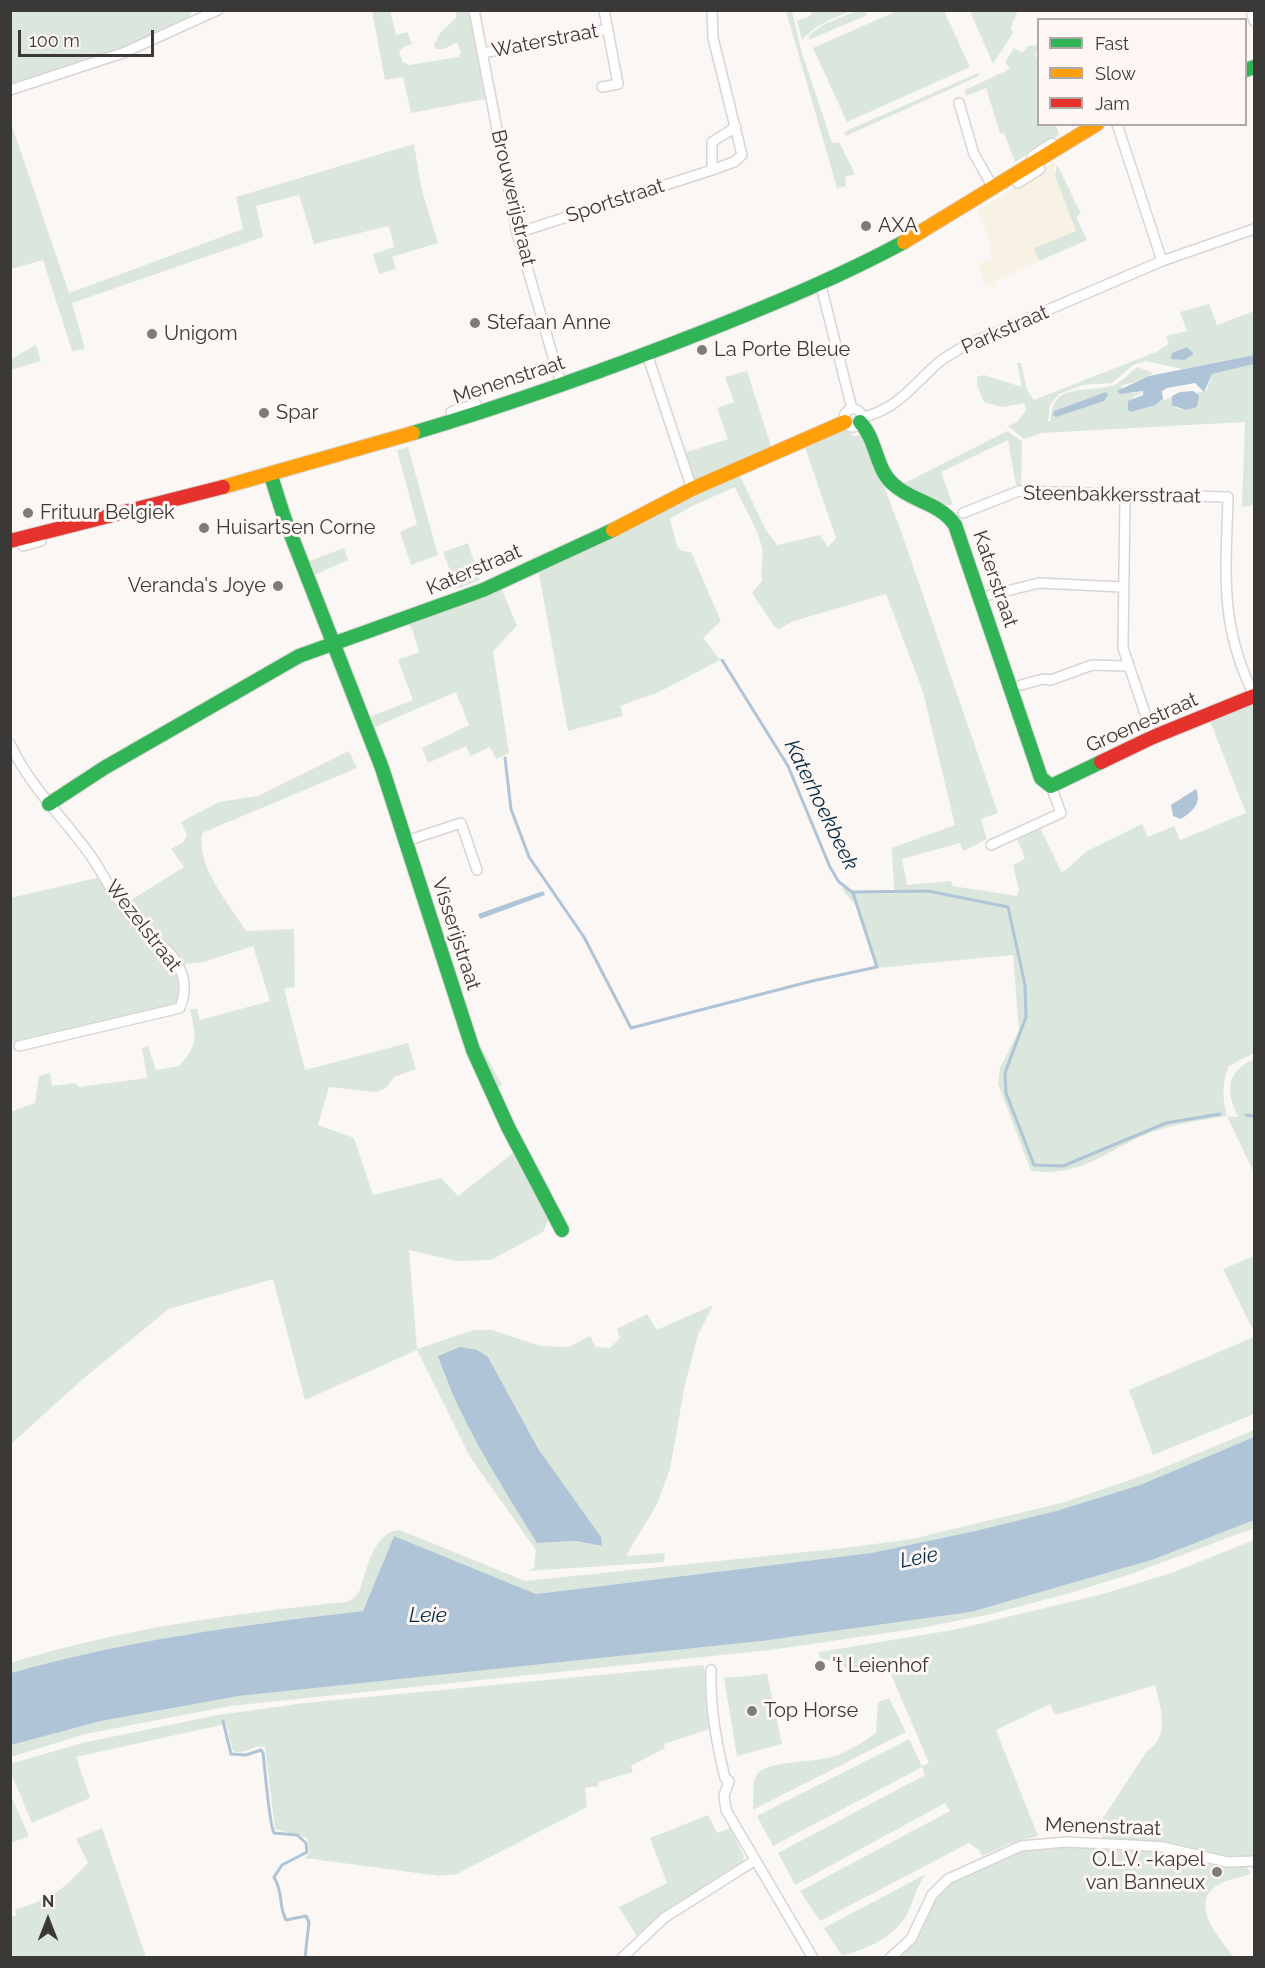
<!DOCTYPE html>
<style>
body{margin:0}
#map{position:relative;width:1265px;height:1968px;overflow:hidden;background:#fbf7f5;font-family:Raleway,sans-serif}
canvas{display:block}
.frame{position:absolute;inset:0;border:12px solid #3b3937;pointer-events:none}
.legend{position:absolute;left:1037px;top:18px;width:210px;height:108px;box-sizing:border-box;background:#fdf6f3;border:2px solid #afaaa8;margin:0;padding:8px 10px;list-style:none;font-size:18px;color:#3b3937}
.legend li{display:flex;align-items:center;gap:12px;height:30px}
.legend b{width:30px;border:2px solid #afaaa8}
.north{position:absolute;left:18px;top:1890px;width:60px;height:60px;-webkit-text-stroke:4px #fdf6f3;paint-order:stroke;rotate:0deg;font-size:16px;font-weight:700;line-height:24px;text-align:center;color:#3b3937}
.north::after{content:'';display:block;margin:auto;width:21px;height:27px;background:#3b3937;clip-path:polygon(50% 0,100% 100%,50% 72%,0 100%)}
.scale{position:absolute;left:18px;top:30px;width:136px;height:27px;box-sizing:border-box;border:3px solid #3b3937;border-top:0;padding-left:8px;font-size:18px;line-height:21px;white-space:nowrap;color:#3b3937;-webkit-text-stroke:4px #fdf6f3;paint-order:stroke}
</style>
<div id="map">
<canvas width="1265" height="1968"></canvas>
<div class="frame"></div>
<ul class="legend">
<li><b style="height:8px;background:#30b455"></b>Fast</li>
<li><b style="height:8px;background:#ff9f0a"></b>Slow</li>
<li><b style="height:8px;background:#e5322d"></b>Jam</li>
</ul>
<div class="north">N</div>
<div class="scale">100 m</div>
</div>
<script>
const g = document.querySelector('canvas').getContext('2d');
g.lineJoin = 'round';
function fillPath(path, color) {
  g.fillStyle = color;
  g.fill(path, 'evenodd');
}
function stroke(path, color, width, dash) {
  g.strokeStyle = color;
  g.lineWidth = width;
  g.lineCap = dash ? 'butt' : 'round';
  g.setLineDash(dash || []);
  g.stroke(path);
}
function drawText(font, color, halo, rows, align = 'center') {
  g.font = font + ' Raleway,sans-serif';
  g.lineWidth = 6;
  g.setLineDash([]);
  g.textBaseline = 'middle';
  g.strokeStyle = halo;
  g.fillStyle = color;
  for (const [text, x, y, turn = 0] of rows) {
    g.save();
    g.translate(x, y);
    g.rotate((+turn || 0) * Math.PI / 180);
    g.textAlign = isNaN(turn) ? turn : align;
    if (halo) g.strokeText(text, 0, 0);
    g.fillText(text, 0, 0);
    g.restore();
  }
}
const commercial = new Path2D(`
 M 1055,161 L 1055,176 L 1077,231 L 1034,248 L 1039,261 L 995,281 L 997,285 L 991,287 L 989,283 L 984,285 L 978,264 L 992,259 L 989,237 L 977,211 Z`);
const green = new Path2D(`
 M 11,11 L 192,11 C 188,33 38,78 11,86 Z
 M 372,11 L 390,11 L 396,35 L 407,32 L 412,44 L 403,47 L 399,53 L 403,62 L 409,65 L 459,57 L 461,52 L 457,42 L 444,49 L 436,49 L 434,45 L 440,33 L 456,18 L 456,11 L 469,11 L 485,99 L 411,113 L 403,77 L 385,80 Z
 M 786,11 L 792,11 L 801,50 L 832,143 L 839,142 L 855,174 L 845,177 L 846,186 L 837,188 Z
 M 813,11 L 813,10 L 850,11 C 831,19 815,25 802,40 L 797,21 L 810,16 Z
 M 856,11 L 865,11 L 867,15 L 809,40 L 809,35 L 823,25 Z
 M 897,11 L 944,11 L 970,67 L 847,122 L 813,48 Z
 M 970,11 L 1018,11 L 1011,27 L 1013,33 L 993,64 Z
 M 1038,45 L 1038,51 L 1035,53 L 1038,63 L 1038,124 L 1056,125 L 1059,135 L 1015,162 L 1004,133 L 1000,133 L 986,88 L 966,96 L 965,90 L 1010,69 L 1005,62 L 1014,48 L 1022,53 L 1028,46 Z
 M 978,73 L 979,76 L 846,136 L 844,132 Z
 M 10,120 L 69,293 L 243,229 L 236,197 L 414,144 L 421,187 L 438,243 L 392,257 L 396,269 L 379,274 L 373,254 L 394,247 L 389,226 L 314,244 L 299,195 L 256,206 L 263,237 L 72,303 L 85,349 L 72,351 L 43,260 L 11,269 Z
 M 1057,164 L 1081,214 L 1076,216 L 1087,240 L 1039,261 L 1034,248 L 1076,231 L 1055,176 Z
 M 1209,304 L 1217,325 L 1254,311 L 1254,355 L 1182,369 L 1146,361 L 1133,365 L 1112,383 L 1083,385 L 1059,394 L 1050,405 L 1048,421 L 1051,421 C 1050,379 1092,395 1116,384 C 1124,380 1130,372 1138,367 L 1153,373 L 1144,379 L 1121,386 L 1130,393 L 1143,392 L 1132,398 L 1131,412 L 1172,397 L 1176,408 L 1185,410 L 1199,395 L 1196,393 L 1206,391 L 1212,374 L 1254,364 L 1254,505 L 1242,507 L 1245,422 L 1042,433 L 1024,439 L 1008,426 L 1017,422 L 1026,410 L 1024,403 L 1002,407 L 984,402 L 977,385 L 977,377 L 984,375 L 1022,387 L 1017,363 L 1021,363 L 1027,390 L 1034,400 L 1156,352 L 1169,344 L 1166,336 L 1187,331 L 1180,312 Z
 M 36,345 L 41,361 L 11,370 L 11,359 Z
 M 747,371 L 772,449 L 694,481 L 684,453 L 728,439 L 717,408 L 734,402 L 725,377 Z
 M 840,429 L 847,429 L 854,436 L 864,434 L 901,531 L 998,813 L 981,819 L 987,839 L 963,851 L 960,843 L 902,859 L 907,885 L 951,881 L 952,886 L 1017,896 L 1019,890 L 1013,865 L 1025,859 L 1017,838 L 1040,828 L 1062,873 L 1087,851 L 1142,824 L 1148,837 L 1174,826 L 1180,840 L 1246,813 L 1210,721 L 1254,703 L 1254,1053 L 1229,1066 C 1222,1082 1222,1098 1227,1116 L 1238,1117 C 1226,1092 1225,1072 1254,1059 L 1254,1173 L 1227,1116 C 1199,1121 1169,1124 1142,1136 C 1102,1154 1079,1177 1031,1171 L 998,1084 L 1000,1068 L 1019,1030 L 1013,955 L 876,968 L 856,906 L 841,888 L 855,891 L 894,890 L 892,848 L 955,825 L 923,692 L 886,594 L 794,621 L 779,629 L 774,626 L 752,593 L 762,581 C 760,569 764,559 762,548 C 758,528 743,506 735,487 L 692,506 L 670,519 L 677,546 L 682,551 L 691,552 L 721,621 L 703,638 L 720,660 L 659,692 L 620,706 L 623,716 L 568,731 L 538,569 L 740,476 L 766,530 L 777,545 L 820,535 L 828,547 L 836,538 L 805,447 Z
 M 1007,431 L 1022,441 L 1021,485 L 1016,485 L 1008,440 L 941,472 L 953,505 L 946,505 L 903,484 Z
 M 408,447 L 438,555 L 411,565 L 400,532 L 417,524 L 397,450 Z
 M 468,543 L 480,580 L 457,589 L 443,552 Z
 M 344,548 L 348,560 L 312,576 L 307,562 Z
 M 502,590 L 517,626 L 493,651 L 509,753 L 496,759 L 490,747 L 471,756 L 466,746 L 428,763 L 422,748 L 469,725 L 456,692 L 370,729 L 367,718 L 413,700 L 398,660 L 419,652 L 412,629 L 407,622 Z
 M 349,751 L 357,768 L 202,833 C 197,868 228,902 246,931 L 294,929 L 295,987 L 284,989 L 305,1070 L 408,1043 L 416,1069 L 394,1077 L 386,1088 L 376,1092 L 329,1087 L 318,1125 L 354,1138 L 373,1195 L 441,1178 L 458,1196 L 517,1150 L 550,1216 L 543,1232 L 491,1260 L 456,1261 L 409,1250 L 417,1349 L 473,1330 L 492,1330 L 541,1346 L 569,1347 L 590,1336 L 596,1347 L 610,1348 L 620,1338 L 617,1329 L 647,1314 L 657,1330 L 713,1305 L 698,1335 L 685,1384 L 670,1469 L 657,1504 L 626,1556 L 665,1553 L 664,1562 L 528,1571 L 534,1568 L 536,1550 L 470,1457 L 417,1350 L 305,1400 L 273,1279 L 169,1309 L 84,1378 L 11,1444 L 10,1112 L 35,1103 L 39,1076 L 50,1073 L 52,1086 L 75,1083 L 79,1087 L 147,1078 L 142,1048 L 148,1046 L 156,1070 L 179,1066 C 199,1043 196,1038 190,1009 L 197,1009 L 200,1020 L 270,1001 L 253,946 L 204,962 L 184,964 L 132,912 L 128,902 L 184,867 L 171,849 L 183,842 L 187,835 L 181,822 L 219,802 L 258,796 ZM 488,1357 L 539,1450 L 602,1546 L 576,1541 L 537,1543 L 491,1467 L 444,1375 Z
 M 101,877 L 171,959 L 178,975 L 179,1004 L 11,1043 L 11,1051 L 10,898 Z
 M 474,1041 L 480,1045 L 502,1085 L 494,1090 Z
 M 1254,1256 L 1254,1332 L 1223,1269 Z
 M 1254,1337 L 1254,1414 L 1153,1455 L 1129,1390 Z
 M 1254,1430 L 1254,1437 L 1140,1485 L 1056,1511 L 975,1531 L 871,1553 L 536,1594 L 394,1536 L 363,1611 C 244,1625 127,1640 11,1673 L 11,1663 C 119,1629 234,1613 347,1602 L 355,1597 L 359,1592 C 367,1571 373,1531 400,1530 L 525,1581 L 844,1548 L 912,1539 L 1065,1502 L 1153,1472 Z
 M 1254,1520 L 1254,1528 L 1131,1574 L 1070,1593 L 991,1614 L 921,1628 L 770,1650 L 230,1706 L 85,1734 L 11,1757 L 10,1745 L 101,1721 L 239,1696 L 762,1641 L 971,1612 L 1152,1560 Z
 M 1254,1540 L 1254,1857 L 1238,1859 L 1163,1844 L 1103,1839 L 1099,1824 L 1147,1751 C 1170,1738 1161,1707 1155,1685 L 1055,1715 L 1050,1704 L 996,1730 L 1038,1836 L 1009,1844 L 982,1856 L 980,1851 L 969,1843 L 820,1921 L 800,1891 L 950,1811 L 945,1803 L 795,1885 L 778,1853 L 925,1775 L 922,1767 L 773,1846 L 757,1816 L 909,1739 L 922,1766 L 929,1763 L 884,1658 L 867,1660 L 854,1671 L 849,1671 L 840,1663 L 820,1658 L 819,1652 L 953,1630 L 1103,1594 L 1171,1573 Z
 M 704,1665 L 710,1729 L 664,1744 L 665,1748 L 631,1766 L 633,1772 L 599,1782 L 598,1786 L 585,1788 L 587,1807 L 457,1874 L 440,1876 L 305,1858 L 310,1852 L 307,1838 L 275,1829 L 265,1747 C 253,1744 246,1755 233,1751 L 226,1724 L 76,1757 L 90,1798 L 32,1823 L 11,1773 L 10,1764 L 82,1743 L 218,1715 L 305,1703 Z
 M 767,1674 L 782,1744 L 737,1756 L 724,1678 Z
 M 889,1698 L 906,1732 L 753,1810 C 754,1799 751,1781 758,1773 C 771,1760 816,1763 835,1756 C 850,1751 863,1742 876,1733 L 878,1702 Z
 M 10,1793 L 29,1836 L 11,1843 L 10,1843 Z
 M 708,1815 L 717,1833 L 730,1828 L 744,1856 L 743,1861 L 638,1938 L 619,1907 L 667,1883 L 650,1838 Z
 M 102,1828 L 146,1957 L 11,1957 L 11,1917 L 16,1915 L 15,1910 C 52,1897 60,1893 88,1863 L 76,1839 Z
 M 1052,1845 L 1159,1851 L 1229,1867 L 1246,1866 L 1251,1873 C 1241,1879 1226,1878 1216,1886 C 1189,1906 1220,1938 1233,1956 L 898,1957 L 914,1942 L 931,1904 L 949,1884 L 1002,1856 Z
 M 926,1874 C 917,1886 914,1899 908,1912 C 896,1938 867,1948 842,1956 L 824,1928 Z`);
const water = new Path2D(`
 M 1187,347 L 1194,354 L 1184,360 L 1171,359 L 1172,353 Z
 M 1254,355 L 1254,364 L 1212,374 L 1204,392 L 1195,383 L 1167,388 L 1162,391 L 1163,399 L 1155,405 L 1131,412 L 1128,410 L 1128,401 L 1143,395 L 1143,391 L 1120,394 L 1117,391 L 1149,376 Z
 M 1193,391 L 1199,395 L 1197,407 L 1185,410 L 1172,405 L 1172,396 L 1180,392 Z
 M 1106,392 L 1108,395 L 1104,401 L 1056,417 L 1053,415 L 1054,411 Z
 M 1196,789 C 1202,803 1193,811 1181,819 L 1173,816 L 1171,805 Z
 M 543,891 L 545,895 L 480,919 L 478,914 Z
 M 460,1347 L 477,1350 L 488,1357 L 539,1450 L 601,1537 L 602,1546 L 576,1541 L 537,1543 C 501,1484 460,1422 438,1356 Z
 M 1254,1437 L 1254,1520 L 1152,1560 L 971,1612 L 762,1641 L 239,1696 L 101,1721 L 11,1745 L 11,1673 C 127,1640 243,1625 363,1611 L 394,1536 L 536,1594 L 871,1553 L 975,1531 L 1056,1511 L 1140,1485 Z`);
const stream = new Path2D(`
 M 722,660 L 788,766 L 830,867 L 839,882 L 852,892 L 928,891 L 1008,907 L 1025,985 L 1026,1017 L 1005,1073 L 1006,1093 L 1034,1165 L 1063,1166 L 1166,1123 L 1220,1114
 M 505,758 L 511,809 L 529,857 L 584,937 L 631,1028 L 812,981 L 877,967 L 853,893
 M 1246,1115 L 1254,1116
 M 223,1721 L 231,1754 L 246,1755 L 261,1750 L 263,1753 C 265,1768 269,1824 274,1833 L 297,1835 L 306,1843 L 307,1852 L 282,1865 L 274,1877 C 284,1894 278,1905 286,1920 L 306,1916 L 309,1922 L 305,1958`);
const street = new Path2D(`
 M 474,10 L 517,233 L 561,384
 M 1251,10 L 1254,21
 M 482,53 L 608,29
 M 602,87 L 618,84 L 604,10
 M 10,90 L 123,53 L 218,10
 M 959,103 L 974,154 L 994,189
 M 1117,124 L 1162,261
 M 1052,143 L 1053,145 L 1033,158 L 1032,156 Z
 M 1038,167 L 1040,169 L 1018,183 L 1017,180 Z
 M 712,170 L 712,142 L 736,127
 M 517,233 L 712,170 L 734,162 L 742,155 L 713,38 L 712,10
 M 820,282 L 852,409
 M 647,354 L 692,489
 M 476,404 L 476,407 L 452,414 L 451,412 Z
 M844 418a9 9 0 1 1 18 0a9 9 0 1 1-18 0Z
 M 861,418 C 899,408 910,388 938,363 C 946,356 957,351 966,345 L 1162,261 L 1254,229
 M 1125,495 L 1123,648 L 1153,737
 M 963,513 L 1019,491 L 1228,497 C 1226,573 1219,625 1254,695
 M 40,539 L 41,541 L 23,546 L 22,543 Z
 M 990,595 L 1039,583 L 1122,587
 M 1021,685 L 1043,679 L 1051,680 L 1092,665 L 1127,666
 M 10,744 C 30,787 64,818 91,856 C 106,879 119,905 138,925 C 153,940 174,950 181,972 C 186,983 184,997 180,1008 L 19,1046
 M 406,841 L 461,823 L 477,870
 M 991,845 L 1061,813 L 1051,786
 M 711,1670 C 710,1708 716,1741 725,1778 L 729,1781 L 724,1796 L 726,1810 L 813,1958
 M 622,1958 L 664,1918 L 754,1861
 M 890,1958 L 911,1939 L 932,1895 L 948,1879 L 1021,1846 L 1065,1842 L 1132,1845 L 1163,1847 L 1227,1862 L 1254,1861`);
const fast = new Path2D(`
 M 1246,70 L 1254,67
 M 860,422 C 877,440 875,468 893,484 C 912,502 939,502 955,525 L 1041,778 L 1051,786 L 1101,762
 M 413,433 C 514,403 614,367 713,328 C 778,302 843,275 904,242
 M 271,476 L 284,517 L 382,768 L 473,1050 L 508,1127 L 562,1230
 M 49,804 L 104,768 L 299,656 L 483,590 L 613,530`);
const slow = new Path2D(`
 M 904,242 L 1097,124
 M 223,487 L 413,433
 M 613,530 L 692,489 L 845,422`);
const jam = new Path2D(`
 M 10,541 L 223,487
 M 1101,762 L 1153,737 L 1254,696`);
const markers = [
 [866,226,6,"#7e7c7a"],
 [475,323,6,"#7e7c7a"],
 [152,334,6,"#7e7c7a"],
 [702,350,6,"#7e7c7a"],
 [264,413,6,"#7e7c7a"],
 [28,513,6,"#7e7c7a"],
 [204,528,6,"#7e7c7a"],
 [278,586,6,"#7e7c7a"],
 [820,1666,6,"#7e7c7a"],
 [752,1711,6,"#7e7c7a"],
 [1217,1872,6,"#7e7c7a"]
];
const streetNames = [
 ["Waterstraat",545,41,-11],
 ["Brouwerijstraat",513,198,77],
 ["Sportstraat",615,201,-18],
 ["Parkstraat",1005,330,-24],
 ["Menenstraat",509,380,-18],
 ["Steenbakkersstraat",1112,495,1],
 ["Katerstraat",474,570,-23],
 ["Katerstraat",995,579,71],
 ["Groenestraat",1142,723,-24],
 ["Wezelstraat",143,926,52],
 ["Visserijstraat",456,934,72],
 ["Menenstraat",1103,1827,2]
];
const poiNames = [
 ["AXA",878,226],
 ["Stefaan Anne",487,323],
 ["Unigom",164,334],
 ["La Porte Bleue",714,350],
 ["Spar",276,413],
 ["Frituur Belgiek",40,513],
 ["Huisartsen Corne",216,528],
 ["Veranda's Joye",266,586,"right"],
 ["'t Leienhof",832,1666],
 ["Top Horse",764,1711],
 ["O.L.V. -kapel",1205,1860,"right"],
 ["van Banneux",1205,1883,"right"]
];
const waterNames = [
 ["Katerhoekbeek",821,805,64],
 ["Leie",919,1558,-11],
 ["Leie",428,1616]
];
fillPath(commercial, '#f8f2e4');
fillPath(green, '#dbe7dd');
fillPath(water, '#afc4d6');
stroke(stream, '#afc4d6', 3);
stroke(street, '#d8d5d4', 12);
stroke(fast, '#d8d5d4', 16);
stroke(slow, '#d8d5d4', 16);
stroke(jam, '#d8d5d4', 16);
stroke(street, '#fefefe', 9);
stroke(fast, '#30b455', 14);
stroke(slow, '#ff9f0a', 14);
stroke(jam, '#e5322d', 14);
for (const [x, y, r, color] of markers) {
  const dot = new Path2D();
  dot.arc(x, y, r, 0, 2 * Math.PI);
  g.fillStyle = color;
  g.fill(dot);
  stroke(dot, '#fdf6f3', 2);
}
drawText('20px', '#3b3937', '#fdf6f3', streetNames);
drawText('20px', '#3b3937', '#fdf6f3', poiNames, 'left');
drawText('italic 21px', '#032b47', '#fdf6f3', waterNames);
</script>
